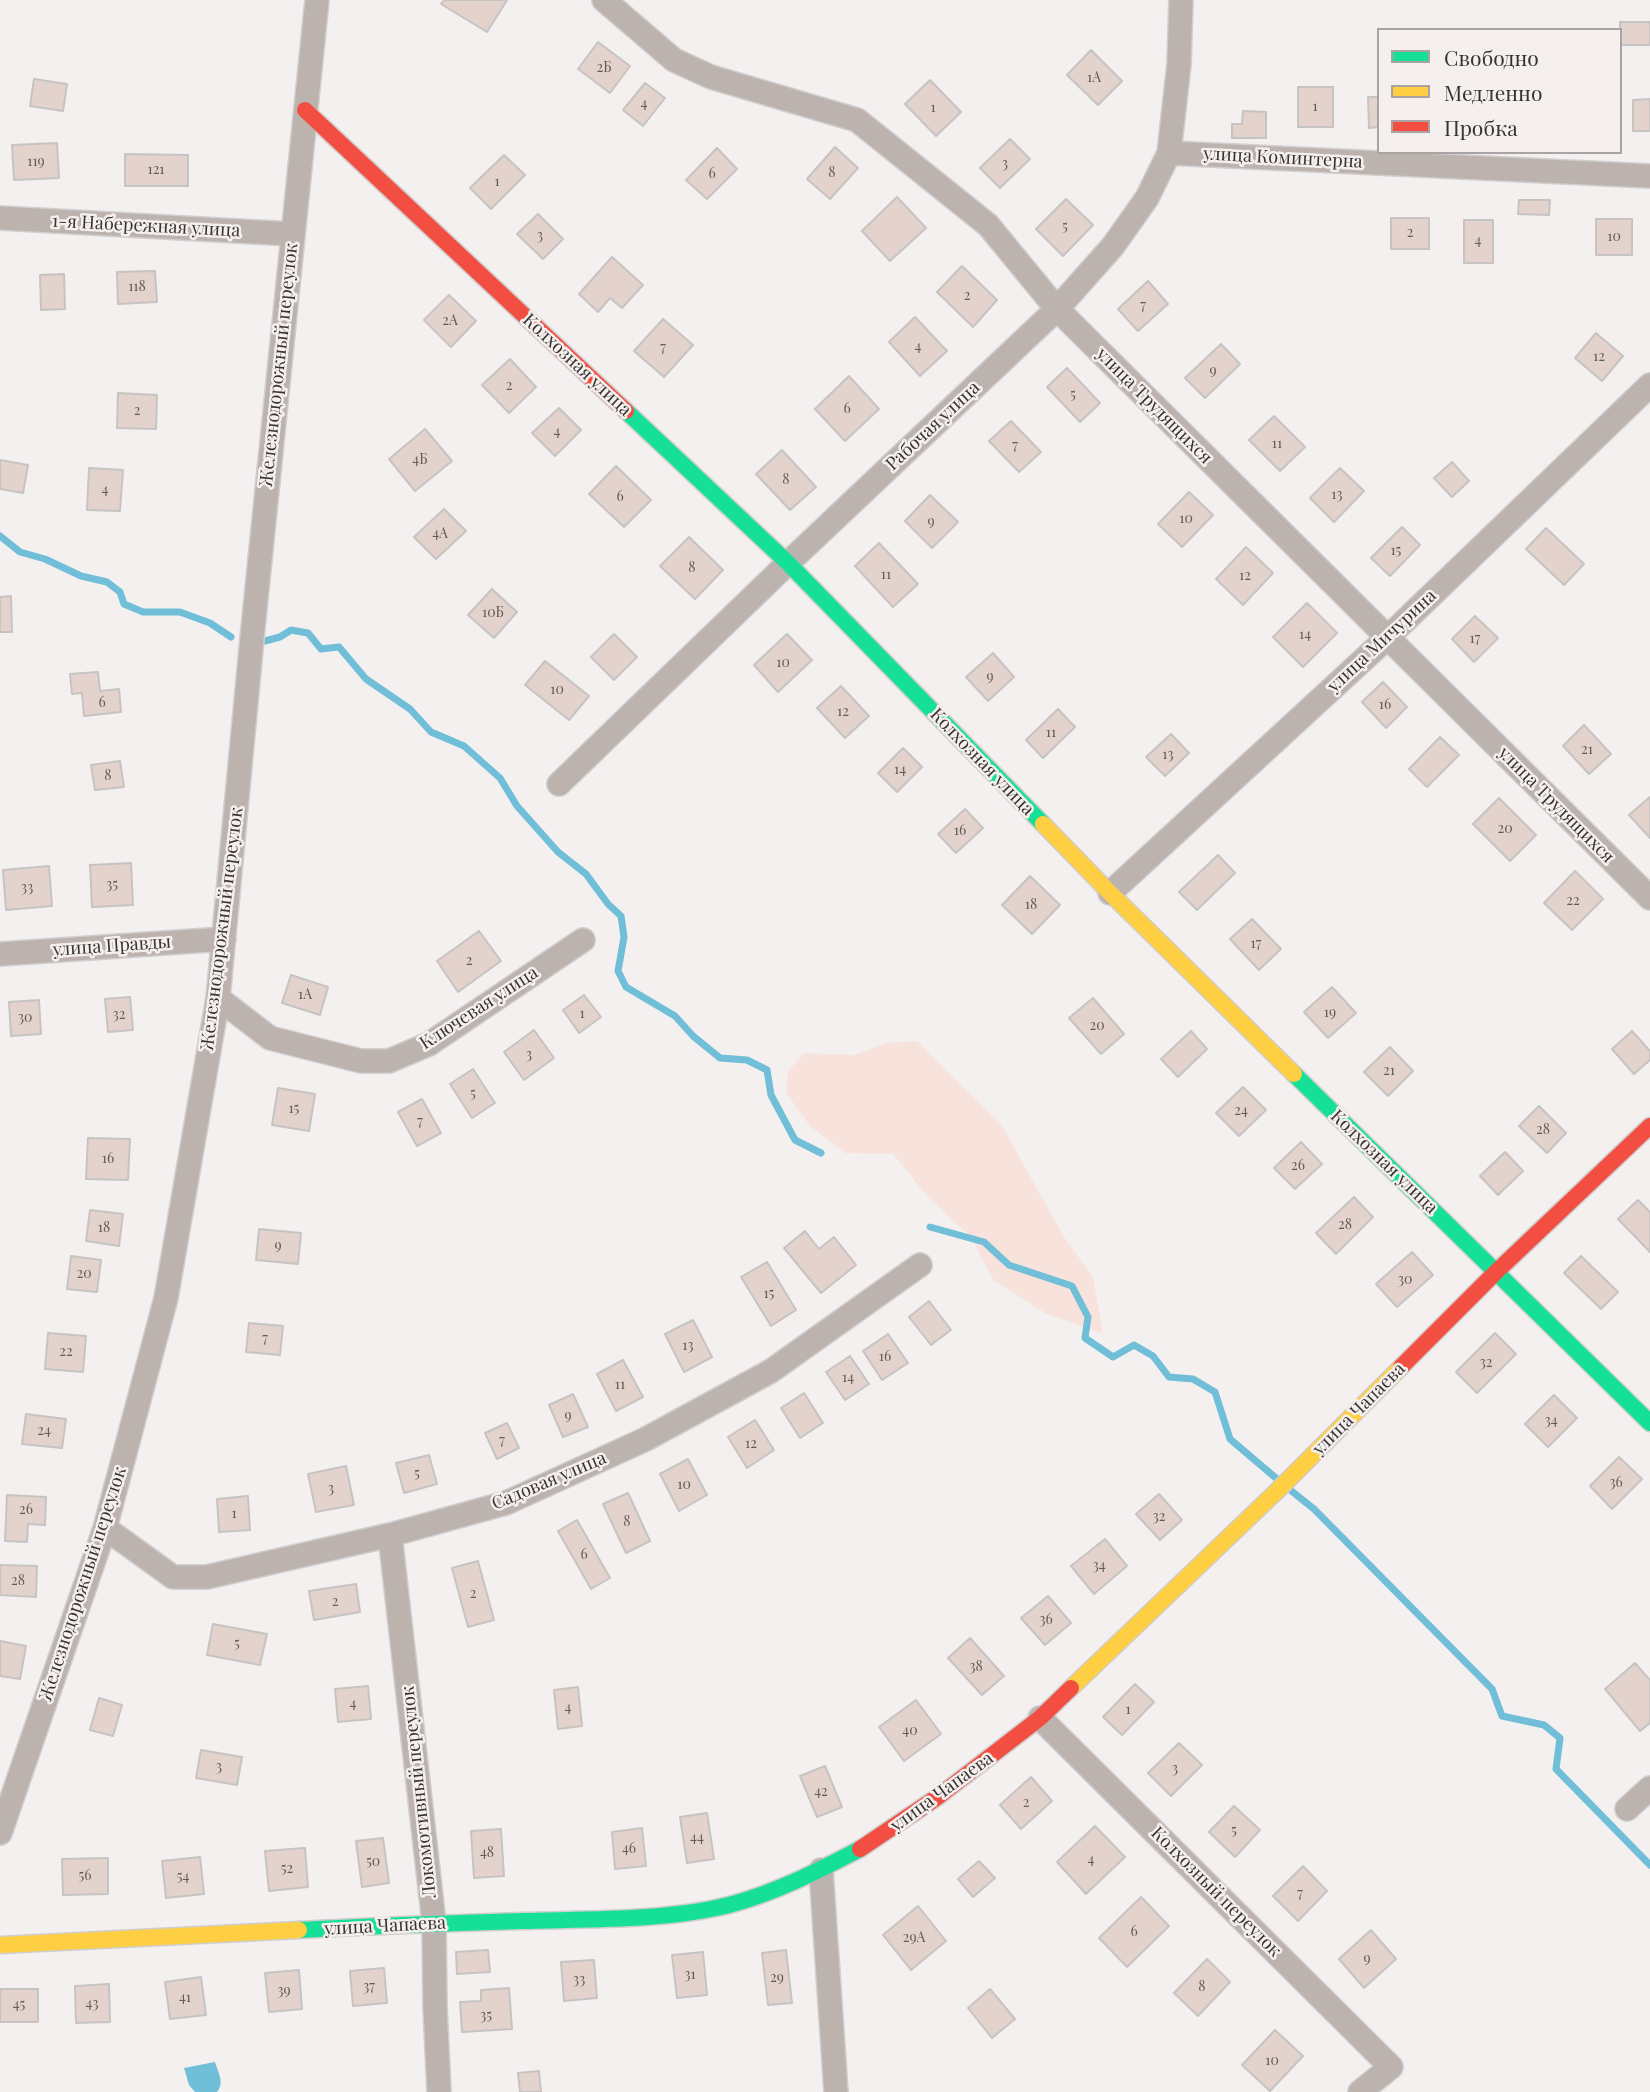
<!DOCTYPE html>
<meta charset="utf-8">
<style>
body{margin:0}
#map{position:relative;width:1650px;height:2092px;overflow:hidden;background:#f3f0ef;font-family:"Playfair Display",serif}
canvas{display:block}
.legend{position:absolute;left:1377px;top:28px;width:245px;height:126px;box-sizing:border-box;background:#f5efed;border:2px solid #a9a4a3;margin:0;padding:9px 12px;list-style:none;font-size:21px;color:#363333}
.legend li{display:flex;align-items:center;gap:14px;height:35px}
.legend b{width:35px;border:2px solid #a9a4a3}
</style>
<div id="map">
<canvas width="1650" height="2092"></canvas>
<ul class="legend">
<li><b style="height:9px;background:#16e098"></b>Свободно</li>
<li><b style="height:9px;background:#ffcf43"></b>Медленно</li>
<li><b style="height:9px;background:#f24e42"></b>Пробка</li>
</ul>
</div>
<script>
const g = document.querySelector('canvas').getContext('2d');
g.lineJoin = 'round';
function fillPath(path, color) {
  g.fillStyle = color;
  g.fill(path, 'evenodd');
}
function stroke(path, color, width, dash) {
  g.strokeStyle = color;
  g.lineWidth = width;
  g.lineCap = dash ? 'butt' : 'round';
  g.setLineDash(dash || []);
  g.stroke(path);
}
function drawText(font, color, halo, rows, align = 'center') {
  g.font = font + ' "Playfair Display",serif';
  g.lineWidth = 5;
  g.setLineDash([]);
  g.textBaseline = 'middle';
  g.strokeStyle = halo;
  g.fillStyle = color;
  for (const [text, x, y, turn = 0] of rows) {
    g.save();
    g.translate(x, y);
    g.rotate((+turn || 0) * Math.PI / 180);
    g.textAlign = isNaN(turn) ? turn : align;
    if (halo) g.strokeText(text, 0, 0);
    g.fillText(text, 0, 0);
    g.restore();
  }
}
const green = new Path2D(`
 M 917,1041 L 1001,1124 L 1064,1237 L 1093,1277 L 1103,1334 L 1045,1313 L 993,1280 L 971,1237 L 928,1197 L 893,1154 L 845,1153 L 810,1126 L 786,1093 L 788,1071 L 805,1053 L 855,1055 L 885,1043 Z`);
const water = new Path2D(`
 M 215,2062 C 218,2072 225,2083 217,2092 L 195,2092 L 189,2085 L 184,2068 Z`);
const stream = new Path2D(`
 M 0,536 L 20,552 L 45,559 L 81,576 L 107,582 L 120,592 L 124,604 L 143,612 L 180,612 L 210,623 L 231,637
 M 265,641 L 280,637 L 291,630 L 308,633 L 321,649 L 339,647 L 366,679 L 410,709 L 431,732 L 464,746 L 500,778 L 517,806 L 558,852 L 586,874 L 608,904 L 621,916 L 624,937 L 618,971 L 626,987 L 675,1016 L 693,1036 L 720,1058 L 747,1060 L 767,1070 L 771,1095 L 795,1140 L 821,1153
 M 930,1227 L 984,1242 L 1009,1265 L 1072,1286 L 1088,1317 L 1085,1338 L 1113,1357 L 1134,1345 L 1153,1356 L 1169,1377 L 1193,1379 L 1215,1392 L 1230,1439 L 1277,1479
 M 1289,1489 L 1314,1509 L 1492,1689 L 1502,1716 L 1544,1725 L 1560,1738 L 1556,1769 L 1650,1865`);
const building = new Path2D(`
 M 444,0 L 507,0 L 487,32 L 441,4 Z
 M 1620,22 L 1650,22 L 1650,45 L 1620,45 Z
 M 598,42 L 630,66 L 610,93 L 578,69 Z
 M 1091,50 L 1122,81 L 1098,105 L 1067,75 Z
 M 34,79 L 67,84 L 63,111 L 30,106 Z
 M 930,80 L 961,112 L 936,136 L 905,104 Z
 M 645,83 L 665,98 L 643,126 L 623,110 Z
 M 1298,87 L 1333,87 L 1333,127 L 1298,127 Z
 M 1368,97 L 1379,97 L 1379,127 L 1369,128 Z
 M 1650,99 L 1650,131 L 1633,131 L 1633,100 Z
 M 1243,111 L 1266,112 L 1266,138 L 1232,138 L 1232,124 L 1242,124 Z
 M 1010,139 L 1030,159 L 1000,188 L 980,168 Z
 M 57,143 L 59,178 L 14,180 L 12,145 Z
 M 835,147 L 858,168 L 830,199 L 807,179 Z
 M 717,148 L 737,169 L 707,199 L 686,180 Z
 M 125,154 L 188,155 L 188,186 L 125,186 Z
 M 504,155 L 525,175 L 491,209 L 470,188 Z
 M 897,197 L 926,228 L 890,261 L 862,231 Z
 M 1066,199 L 1093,225 L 1063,256 L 1036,229 Z
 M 1519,200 L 1550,200 L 1549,215 L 1518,214 Z
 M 538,214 L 563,239 L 543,259 L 517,234 Z
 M 1391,218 L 1429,218 L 1429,249 L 1391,249 Z
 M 1596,219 L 1632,219 L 1632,255 L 1596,255 Z
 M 1464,220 L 1493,220 L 1493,263 L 1464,263 Z
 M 612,257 L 643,285 L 622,308 L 610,298 L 598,312 L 579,294 Z
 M 962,266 L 997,300 L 973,327 L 937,292 Z
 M 155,271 L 157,302 L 118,304 L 117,272 Z
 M 64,274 L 65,309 L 41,310 L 40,275 Z
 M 1148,281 L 1168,304 L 1138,331 L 1118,309 Z
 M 449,295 L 476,321 L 451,347 L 424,320 Z
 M 915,317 L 947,351 L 920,376 L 889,342 Z
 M 663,319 L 693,345 L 664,377 L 634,351 Z
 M 1596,333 L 1623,356 L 1602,381 L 1575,358 Z
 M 1221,344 L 1240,364 L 1205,398 L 1185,378 Z
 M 510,359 L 536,387 L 509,413 L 482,385 Z
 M 1067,368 L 1100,403 L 1080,422 L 1047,387 Z
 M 849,376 L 879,409 L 845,441 L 815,409 Z
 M 118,393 L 157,395 L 156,429 L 117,428 Z
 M 559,408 L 581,430 L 555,456 L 532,433 Z
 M 1274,416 L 1305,447 L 1280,471 L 1249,440 Z
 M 1011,421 L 1041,452 L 1019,472 L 989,441 Z
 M 425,429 L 452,461 L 415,491 L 389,459 Z
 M 782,450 L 816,487 L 790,510 L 756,474 Z
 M 0,460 L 28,465 L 23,493 L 0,489 Z
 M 1452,462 L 1469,481 L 1452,497 L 1434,478 Z
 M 616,466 L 651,500 L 624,527 L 589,494 Z
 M 89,468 L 123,470 L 120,511 L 87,510 Z
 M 1340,468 L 1364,491 L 1334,522 L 1310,498 Z
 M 1189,492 L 1213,515 L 1182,547 L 1158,524 Z
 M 930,495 L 958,522 L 932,548 L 905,521 Z
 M 444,509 L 466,531 L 436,559 L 414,537 Z
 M 1402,527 L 1420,545 L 1390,576 L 1371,558 Z
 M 1546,528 L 1584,564 L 1564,585 L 1526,549 Z
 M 689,537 L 723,570 L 695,599 L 660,566 Z
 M 879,543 L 918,584 L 893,607 L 855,566 Z
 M 1246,547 L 1273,573 L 1243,605 L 1216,579 Z
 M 492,589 L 517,612 L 494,638 L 468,615 Z
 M 11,596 L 12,632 L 0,632 L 0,597 Z
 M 1307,603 L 1337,633 L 1303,667 L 1273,637 Z
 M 1475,616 L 1498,638 L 1474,662 L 1452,639 Z
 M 614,634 L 637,657 L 614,680 L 591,657 Z
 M 787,634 L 812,660 L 778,692 L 754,665 Z
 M 993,653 L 1014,677 L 988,701 L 966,677 Z
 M 545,661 L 589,696 L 569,720 L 525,685 Z
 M 98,672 L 100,691 L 119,689 L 121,712 L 84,716 L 82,693 L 72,694 L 70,674 Z
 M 1383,682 L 1407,707 L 1386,728 L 1362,702 Z
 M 841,686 L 869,716 L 845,738 L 817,708 Z
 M 1058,709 L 1075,727 L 1043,758 L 1026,740 Z
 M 1584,725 L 1611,754 L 1589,774 L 1563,746 Z
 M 1171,734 L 1189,753 L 1165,776 L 1146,757 Z
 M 1440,737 L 1459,755 L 1427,787 L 1409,769 Z
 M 903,748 L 922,767 L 897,792 L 878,773 Z
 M 120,761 L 124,787 L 95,790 L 91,765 Z
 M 1650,797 L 1650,838 L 1629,815 Z
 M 1499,798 L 1536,835 L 1510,861 L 1473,824 Z
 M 965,809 L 983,828 L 956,853 L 938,834 Z
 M 1218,855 L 1235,873 L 1197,910 L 1179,892 Z
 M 131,863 L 133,905 L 92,907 L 90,865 Z
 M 49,866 L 52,906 L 6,910 L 3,870 Z
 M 1575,871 L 1603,899 L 1572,930 L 1544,903 Z
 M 1030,876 L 1060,905 L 1032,934 L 1002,905 Z
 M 1252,919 L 1281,949 L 1259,970 L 1230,939 Z
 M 479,931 L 501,961 L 458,992 L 437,961 Z
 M 291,975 L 328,987 L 320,1015 L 282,1003 Z
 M 1332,987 L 1356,1013 L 1328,1038 L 1304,1012 Z
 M 584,995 L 601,1017 L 579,1033 L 563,1010 Z
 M 130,997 L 133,1030 L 108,1032 L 105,999 Z
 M 1093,998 L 1124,1034 L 1101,1054 L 1069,1018 Z
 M 39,1000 L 41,1034 L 11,1036 L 9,1002 Z
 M 534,1030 L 554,1058 L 524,1080 L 504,1052 Z
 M 1191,1031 L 1207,1049 L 1178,1077 L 1161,1059 Z
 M 1632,1031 L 1650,1051 L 1650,1060 L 1634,1074 L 1612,1049 Z
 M 1390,1047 L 1413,1071 L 1388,1096 L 1364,1072 Z
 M 473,1069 L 495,1103 L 472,1118 L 450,1084 Z
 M 1243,1087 L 1266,1110 L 1239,1136 L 1216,1113 Z
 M 278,1088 L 315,1094 L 309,1131 L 272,1125 Z
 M 422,1099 L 441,1133 L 417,1146 L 398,1112 Z
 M 1539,1106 L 1566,1133 L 1547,1153 L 1519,1126 Z
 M 88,1138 L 130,1139 L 128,1180 L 86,1179 Z
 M 1301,1142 L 1322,1164 L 1295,1189 L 1274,1168 Z
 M 1505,1152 L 1523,1171 L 1498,1195 L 1480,1176 Z
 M 1354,1197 L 1373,1217 L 1336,1254 L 1316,1233 Z
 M 1638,1200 L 1650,1212 L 1650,1252 L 1618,1219 Z
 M 90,1210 L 123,1214 L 119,1246 L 86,1241 Z
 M 259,1229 L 301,1233 L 298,1264 L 256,1260 Z
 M 805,1231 L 819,1249 L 834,1237 L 856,1265 L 821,1293 L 784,1248 Z
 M 1412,1252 L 1433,1275 L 1397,1307 L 1376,1284 Z
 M 71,1256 L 101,1260 L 97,1292 L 67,1289 Z
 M 1581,1256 L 1618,1292 L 1601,1309 L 1564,1273 Z
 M 767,1262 L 796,1310 L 771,1326 L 741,1277 Z
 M 929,1301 L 951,1330 L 931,1345 L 909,1317 Z
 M 693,1320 L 712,1357 L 684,1372 L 665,1334 Z
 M 249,1323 L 283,1326 L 280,1355 L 246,1352 Z
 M 48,1333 L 86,1336 L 83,1372 L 45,1369 Z
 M 1495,1333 L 1516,1354 L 1477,1393 L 1456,1372 Z
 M 888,1334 L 908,1363 L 882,1380 L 863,1351 Z
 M 850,1356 L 869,1384 L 845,1400 L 826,1372 Z
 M 623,1360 L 643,1397 L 616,1411 L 597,1374 Z
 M 804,1393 L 823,1423 L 800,1438 L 781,1408 Z
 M 573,1394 L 588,1427 L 563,1437 L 549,1405 Z
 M 1554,1395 L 1577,1418 L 1548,1447 L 1525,1424 Z
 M 26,1414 L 66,1419 L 62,1448 L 22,1444 Z
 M 755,1420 L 774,1450 L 747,1468 L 728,1437 Z
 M 507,1423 L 519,1448 L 497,1459 L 485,1433 Z
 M 429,1455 L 437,1484 L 404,1493 L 396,1463 Z
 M 1619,1457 L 1642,1479 L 1612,1509 L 1590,1486 Z
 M 688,1459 L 707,1495 L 679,1511 L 660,1474 Z
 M 346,1466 L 354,1505 L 316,1512 L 308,1474 Z
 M 628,1493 L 650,1541 L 626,1553 L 603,1504 Z
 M 1159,1494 L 1182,1520 L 1160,1540 L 1136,1514 Z
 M 7,1495 L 46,1497 L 45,1525 L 28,1524 L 27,1542 L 5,1541 Z
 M 248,1496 L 250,1530 L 219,1532 L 217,1499 Z
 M 577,1520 L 610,1578 L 591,1589 L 558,1531 Z
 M 1105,1539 L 1127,1566 L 1094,1594 L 1071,1566 Z
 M 478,1561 L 494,1620 L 468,1627 L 452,1568 Z
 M 0,1565 L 37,1566 L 36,1597 L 0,1595 Z
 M 356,1584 L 360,1612 L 314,1620 L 309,1591 Z
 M 1048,1596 L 1071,1623 L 1045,1645 L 1021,1618 Z
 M 213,1624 L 267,1634 L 260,1665 L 207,1655 Z
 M 970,1638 L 1004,1676 L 982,1695 L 948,1658 Z
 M 0,1641 L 26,1646 L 20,1679 L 0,1676 Z
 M 1635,1663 L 1650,1680 L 1650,1723 L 1640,1731 L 1605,1689 Z
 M 1135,1684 L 1154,1702 L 1122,1735 L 1103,1717 Z
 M 368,1686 L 371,1719 L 338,1722 L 335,1689 Z
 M 578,1687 L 582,1726 L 558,1729 L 554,1690 Z
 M 99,1698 L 122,1705 L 113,1736 L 90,1730 Z
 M 916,1700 L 941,1734 L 904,1761 L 879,1727 Z
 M 1179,1743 L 1202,1765 L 1171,1796 L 1148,1773 Z
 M 201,1750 L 242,1757 L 237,1785 L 196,1778 Z
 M 825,1766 L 842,1807 L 817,1817 L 800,1776 Z
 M 1031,1777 L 1052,1801 L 1021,1829 L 1000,1805 Z
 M 1234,1806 L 1260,1830 L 1235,1857 L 1209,1832 Z
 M 707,1813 L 714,1859 L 687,1863 L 680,1817 Z
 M 1095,1826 L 1125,1857 L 1086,1894 L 1057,1862 Z
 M 642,1828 L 646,1866 L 615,1869 L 612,1832 Z
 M 501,1829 L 504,1876 L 474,1878 L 471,1831 Z
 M 383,1838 L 389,1883 L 362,1887 L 356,1841 Z
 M 305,1848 L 308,1887 L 269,1891 L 265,1851 Z
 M 200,1857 L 204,1894 L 166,1898 L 162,1861 Z
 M 108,1858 L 108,1894 L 63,1895 L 62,1859 Z
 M 979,1861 L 995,1878 L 973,1897 L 958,1879 Z
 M 1303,1866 L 1327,1891 L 1298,1921 L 1273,1896 Z
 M 1141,1897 L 1169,1926 L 1127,1967 L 1099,1938 Z
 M 918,1906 L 946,1941 L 911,1970 L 883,1935 Z
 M 1371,1930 L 1396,1959 L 1364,1988 L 1339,1959 Z
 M 488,1950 L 490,1972 L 457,1974 L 456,1952 Z
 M 786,1950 L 792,2003 L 768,2005 L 762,1953 Z
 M 703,1952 L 707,1995 L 677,1998 L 672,1955 Z
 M 1207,1959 L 1230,1982 L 1198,2016 L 1174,1993 Z
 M 594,1960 L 597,1998 L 564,2001 L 561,1962 Z
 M 384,1968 L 387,2003 L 353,2006 L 350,1971 Z
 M 299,1970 L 302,2009 L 269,2012 L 265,1973 Z
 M 201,1977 L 206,2015 L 170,2019 L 165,1982 Z
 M 109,1984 L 110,2022 L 76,2023 L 75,1986 Z
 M 509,1988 L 512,2029 L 462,2032 L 460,2002 L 481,2001 L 481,1990 Z
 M 0,1989 L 38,1989 L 38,2022 L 0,2022 Z
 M 990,1989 L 1015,2019 L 992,2038 L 968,2008 Z
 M 1275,2030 L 1303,2056 L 1270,2091 L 1242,2065 Z
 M 539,2071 L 541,2092 L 520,2092 L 518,2073 Z`);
const street = new Path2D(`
 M 604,0 L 674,60 L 711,77 L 857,120 L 988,225 L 1057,309 L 1650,898
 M 1169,153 L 1650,176
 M 0,218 L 292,234
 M 559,784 L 788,563 L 1057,309 L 1113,246 L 1147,198 L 1169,153 L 1179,64 L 1181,0
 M 1110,893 L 1387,638 L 1650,385
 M 0,954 L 224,939
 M 218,998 L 270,1038 L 361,1061 L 389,1061 L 429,1044 L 583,940
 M 105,1528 L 173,1577 L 207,1577 L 390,1535 L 506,1503 L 646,1439 L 771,1371 L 920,1265
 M 390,1535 L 434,1923 L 435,2007 L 439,2092
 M 1040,1718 L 1391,2067 L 1360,2092
 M 1627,1809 L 1650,1788
 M 0,1833 L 105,1528 L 166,1298 L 218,998 L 253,628 L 317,0
 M 821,1870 L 836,2092`);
const fast = new Path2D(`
 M 626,411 L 788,563 L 1043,824
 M 1294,1074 L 1650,1423
 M 299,1930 C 374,1926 448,1923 522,1921 C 588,1919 665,1921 729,1905 C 775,1893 818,1871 860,1849`);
const slow = new Path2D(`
 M 1043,824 L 1110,893 L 1294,1074
 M 1071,1688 L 1277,1491 L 1401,1367
 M 0,1945 L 299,1930`);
const jam = new Path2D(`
 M 305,110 L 626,411
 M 1401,1367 L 1496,1272 L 1650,1126
 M 860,1849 L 939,1796 L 1040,1718 L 1071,1688`);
const numberNames = [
 ["2Б",604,68],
 ["1А",1094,78],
 ["4",644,104],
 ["1",1315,107],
 ["1",933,108],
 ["119",36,162],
 ["3",1005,164],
 ["121",156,170],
 ["8",832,173],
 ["6",712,174],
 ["1",497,182],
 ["5",1065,227],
 ["2",1410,233],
 ["3",540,236],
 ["10",1614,237],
 ["4",1478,241],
 ["118",137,287],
 ["2",967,296],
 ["7",1143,306],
 ["2А",450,321],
 ["4",918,347],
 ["7",663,348],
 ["12",1599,357],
 ["9",1213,371],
 ["2",509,386],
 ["5",1073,395],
 ["6",847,409],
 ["2",137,411],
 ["4",557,432],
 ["11",1277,444],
 ["7",1015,446],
 ["4Б",420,460],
 ["8",786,480],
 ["4",105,490],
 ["13",1337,495],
 ["6",620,497],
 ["10",1186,519],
 ["9",931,522],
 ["4А",440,534],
 ["15",1396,551],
 ["8",692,568],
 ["11",886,575],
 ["12",1245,576],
 ["10Б",493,613],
 ["14",1305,635],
 ["17",1475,639],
 ["10",783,663],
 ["9",990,677],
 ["10",557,690],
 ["6",102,703],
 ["16",1385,705],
 ["12",843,712],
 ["11",1051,733],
 ["21",1587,750],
 ["13",1168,755],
 ["14",900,770],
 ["8",108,776],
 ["20",1505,829],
 ["16",960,831],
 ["35",112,885],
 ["33",27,888],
 ["22",1573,901],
 ["18",1031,905],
 ["17",1256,944],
 ["2",469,961],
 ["1А",305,995],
 ["19",1330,1013],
 ["1",582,1014],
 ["32",119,1015],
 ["30",25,1018],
 ["20",1097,1026],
 ["3",529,1055],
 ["21",1389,1071],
 ["5",473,1094],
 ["15",294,1109],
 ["24",1241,1111],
 ["7",420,1122],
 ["28",1543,1130],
 ["16",108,1159],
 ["26",1298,1166],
 ["28",1345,1225],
 ["18",104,1228],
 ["9",278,1246],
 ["20",84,1274],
 ["30",1405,1280],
 ["15",769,1294],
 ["7",265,1339],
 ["13",688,1346],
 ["22",66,1352],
 ["16",885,1357],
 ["32",1486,1363],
 ["14",848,1378],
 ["11",620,1385],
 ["9",568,1416],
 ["34",1551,1421],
 ["24",44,1431],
 ["7",502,1441],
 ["12",751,1444],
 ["5",417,1474],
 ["36",1616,1483],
 ["10",684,1485],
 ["3",331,1489],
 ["26",26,1510],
 ["1",234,1514],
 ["32",1159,1517],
 ["8",627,1522],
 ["6",584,1555],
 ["34",1099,1566],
 ["28",18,1581],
 ["2",473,1594],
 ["2",335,1602],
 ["36",1046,1620],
 ["5",237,1644],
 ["38",976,1667],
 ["4",353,1704],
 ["4",568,1708],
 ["1",1128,1710],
 ["40",910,1731],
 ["3",219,1767],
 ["3",1175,1769],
 ["42",821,1792],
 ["2",1026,1803],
 ["5",1234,1831],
 ["44",697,1838],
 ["46",629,1849],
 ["48",487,1853],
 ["4",1091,1860],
 ["50",373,1862],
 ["52",287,1869],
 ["56",85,1876],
 ["54",183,1877],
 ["7",1300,1894],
 ["6",1134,1932],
 ["29А",914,1938],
 ["9",1367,1959],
 ["31",690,1975],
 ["29",777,1978],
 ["33",579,1980],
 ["37",369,1987],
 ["8",1202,1987],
 ["39",284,1991],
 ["41",185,1998],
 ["43",92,2004],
 ["45",19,2005],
 ["35",486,2016],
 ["10",1272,2061]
];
const streetNames = [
 ["улица Коминтерна",1283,158,3],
 ["1-я Набережная улица",146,226,3],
 ["Железнодорожный переулок",279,365,-84],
 ["Колхозная улица",577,365,43],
 ["улица Трудящихся",1154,406,45],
 ["Рабочая улица",933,426,-43],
 ["улица Мичурина",1382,641,-43],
 ["Колхозная улица",982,762,46],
 ["улица Трудящихся",1556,805,45],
 ["Железнодорожный переулок",222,929,-83],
 ["улица Правды",112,946,-4],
 ["Ключевая улица",479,1008,-33],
 ["Колхозная улица",1384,1162,44],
 ["улица Чапаева",1359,1409,-45],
 ["Садовая улица",549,1481,-23],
 ["Железнодорожный переулок",83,1584,-72],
 ["Локомотивный переулок",419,1792,-96],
 ["улица Чапаева",942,1792,-36],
 ["Колхозный переулок",1216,1892,45],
 ["улица Чапаева",385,1926,-3]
];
fillPath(green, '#f8e3dc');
fillPath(water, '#70bed8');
stroke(stream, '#70bed8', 7);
fillPath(building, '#e4d2cc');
stroke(building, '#c6c4c3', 2);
stroke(street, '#d0cece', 26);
stroke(fast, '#d0cece', 19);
stroke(slow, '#d0cece', 19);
stroke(jam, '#d0cece', 19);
stroke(street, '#bcb2ae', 23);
stroke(fast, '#16e098', 16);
stroke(slow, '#ffcf43', 16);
stroke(jam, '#f24e42', 16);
drawText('14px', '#625b59', null, numberNames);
drawText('18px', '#363333', '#f5efed', streetNames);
</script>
